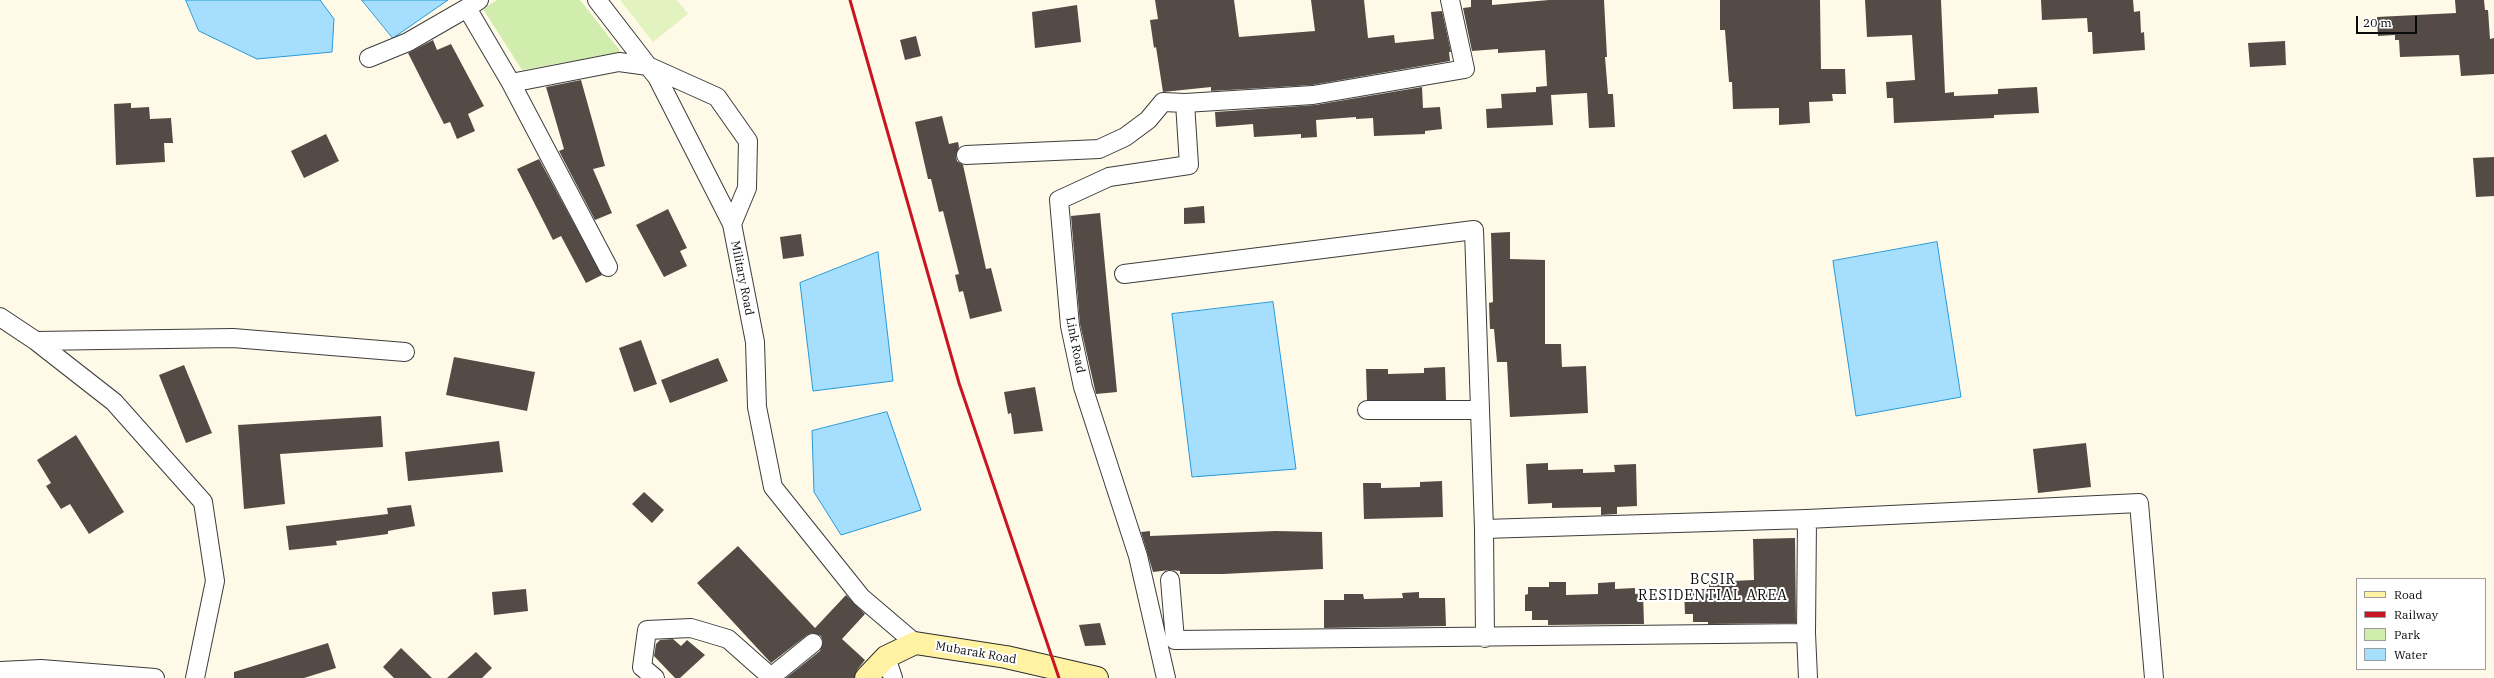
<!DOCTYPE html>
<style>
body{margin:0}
#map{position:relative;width:2494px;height:678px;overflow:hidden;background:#fffae8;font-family:"IBM Plex Serif",serif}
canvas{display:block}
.legend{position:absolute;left:2356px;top:578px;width:130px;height:92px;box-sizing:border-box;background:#fff;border:1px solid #9d9d9d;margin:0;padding:5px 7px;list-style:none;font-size:12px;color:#0a0a0a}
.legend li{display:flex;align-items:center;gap:8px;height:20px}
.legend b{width:20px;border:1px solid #9d9d9d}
.scale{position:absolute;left:2356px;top:16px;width:61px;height:18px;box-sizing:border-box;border:2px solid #0a0a0a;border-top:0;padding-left:5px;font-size:12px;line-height:14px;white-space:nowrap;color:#0a0a0a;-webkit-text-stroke:3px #fff;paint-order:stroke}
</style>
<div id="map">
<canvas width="2494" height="678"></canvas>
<ul class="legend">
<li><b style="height:5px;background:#fff2a3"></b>Road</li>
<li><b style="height:5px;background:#c81523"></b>Railway</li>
<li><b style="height:11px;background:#d1edae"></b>Park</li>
<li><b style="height:11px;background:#a6dffd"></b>Water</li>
</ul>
<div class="scale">20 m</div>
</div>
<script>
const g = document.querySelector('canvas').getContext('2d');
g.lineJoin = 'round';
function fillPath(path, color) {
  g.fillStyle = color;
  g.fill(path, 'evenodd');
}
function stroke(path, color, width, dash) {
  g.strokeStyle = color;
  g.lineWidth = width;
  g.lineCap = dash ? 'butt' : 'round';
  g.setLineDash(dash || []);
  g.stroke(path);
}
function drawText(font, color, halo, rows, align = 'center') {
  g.font = font + ' "IBM Plex Serif",serif';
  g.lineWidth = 4;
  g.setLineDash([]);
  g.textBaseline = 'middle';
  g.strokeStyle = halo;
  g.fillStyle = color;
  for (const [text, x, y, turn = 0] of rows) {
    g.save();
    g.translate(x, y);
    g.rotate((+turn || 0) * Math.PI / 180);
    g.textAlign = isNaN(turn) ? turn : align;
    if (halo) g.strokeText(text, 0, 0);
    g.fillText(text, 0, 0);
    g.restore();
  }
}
const green = new Path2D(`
 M 497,0 L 580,0 L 621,52 L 522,70 L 483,9 Z`);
const pitch = new Path2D(`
 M 620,0 L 677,0 L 688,14 L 653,42 Z`);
const water = new Path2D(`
 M 186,0 L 320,0 L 334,19 L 332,52 L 257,59 L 199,31 Z
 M 362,0 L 448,0 L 393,38 Z
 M 1937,242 L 1961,397 L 1856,416 L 1833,261 Z
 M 878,252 L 893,381 L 813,391 L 800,283 Z
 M 1273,302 L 1296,469 L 1192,477 L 1172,314 Z
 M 887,412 L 921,510 L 841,535 L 814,492 L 812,431 Z`);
const building = new Path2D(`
 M 1155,0 L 1234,0 L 1239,37 L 1315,31 L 1311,0 L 1364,0 L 1368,38 L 1394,35 L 1395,43 L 1434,39 L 1431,12 L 1442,11 L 1451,52 L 1449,52 L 1450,61 L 1312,85 L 1211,91 L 1211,87 L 1163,92 L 1156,47 L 1154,48 L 1150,20 L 1158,19 Z
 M 1471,0 L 1492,0 L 1492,5 L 1549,0 L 1604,0 L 1607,57 L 1605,57 L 1608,94 L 1613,94 L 1615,127 L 1589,128 L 1587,93 L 1551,95 L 1553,125 L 1487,128 L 1486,109 L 1502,108 L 1501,94 L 1536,92 L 1536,87 L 1547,86 L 1545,50 L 1498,53 L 1498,49 L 1472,51 L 1463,8 L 1471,7 Z
 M 1720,0 L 1820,0 L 1821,69 L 1845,69 L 1846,94 L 1832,94 L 1833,101 L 1809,102 L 1810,123 L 1779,125 L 1779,108 L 1733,109 L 1732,82 L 1729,82 L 1725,30 L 1720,30 Z
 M 1865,0 L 1941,0 L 1945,93 L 1954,92 L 1954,96 L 1998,94 L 1998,89 L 2037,87 L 2039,113 L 1994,115 L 1994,118 L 1894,123 L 1893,98 L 1887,98 L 1886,82 L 1915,80 L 1912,35 L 1867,37 Z
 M 2041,0 L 2133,0 L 2134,12 L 2140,11 L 2141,33 L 2144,32 L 2145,50 L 2093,54 L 2092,32 L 2088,32 L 2087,18 L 2042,20 Z
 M 2455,0 L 2484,0 L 2485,10 L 2488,10 L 2490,39 L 2494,38 L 2494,74 L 2461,76 L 2459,55 L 2400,57 L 2399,40 L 2395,40 L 2395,35 L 2378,36 L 2377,17 L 2456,13 Z
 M 1077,5 L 1081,42 L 1035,48 L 1032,12 Z
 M 916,36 L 921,56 L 905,60 L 900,40 Z
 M 433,40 L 437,50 L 451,44 L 484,106 L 468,114 L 475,131 L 457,139 L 450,122 L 444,124 L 408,53 Z
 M 2285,41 L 2286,65 L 2250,67 L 2248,43 Z
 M 581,80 L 605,166 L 593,169 L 612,213 L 595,220 L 559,151 L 564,149 L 546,87 Z
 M 1422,87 L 1423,108 L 1440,107 L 1442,129 L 1425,131 L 1425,134 L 1374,136 L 1373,118 L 1356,119 L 1356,117 L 1316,120 L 1317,137 L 1301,138 L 1301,134 L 1254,137 L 1253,124 L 1216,127 L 1215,112 L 1315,105 Z
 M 131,103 L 131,108 L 149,107 L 150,119 L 171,118 L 173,143 L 164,143 L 165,162 L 116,165 L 114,104 Z
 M 942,116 L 949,144 L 958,142 L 959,147 L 956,156 L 957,161 L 963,165 L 986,269 L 991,268 L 1002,311 L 970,319 L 963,291 L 959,292 L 955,275 L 959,274 L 943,211 L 939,212 L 931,179 L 928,179 L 915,122 Z
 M 326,134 L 339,161 L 304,178 L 291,151 Z
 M 2494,157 L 2494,196 L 2476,197 L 2473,158 Z
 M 539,159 L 602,275 L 586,283 L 561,236 L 553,240 L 517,169 Z
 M 1204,206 L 1205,223 L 1184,224 L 1184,208 Z
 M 668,209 L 687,248 L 680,251 L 687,266 L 664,277 L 636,225 Z
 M 1100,213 L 1117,392 L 1096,394 L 1080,324 L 1071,216 Z
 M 1510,232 L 1510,259 L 1545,260 L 1545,344 L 1561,344 L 1562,367 L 1586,366 L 1588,413 L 1510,417 L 1507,362 L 1497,362 L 1494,329 L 1490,329 L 1489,303 L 1493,302 L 1491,233 Z
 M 801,234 L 804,256 L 783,259 L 780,237 Z
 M 641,340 L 657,384 L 634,392 L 619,348 Z
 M 454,357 L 535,372 L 527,411 L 446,395 Z
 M 718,358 L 728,381 L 670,403 L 661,380 Z
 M 184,365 L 212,433 L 186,443 L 159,375 Z
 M 1445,367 L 1446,400 L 1367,400 L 1366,369 L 1388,369 L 1388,374 L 1424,373 L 1424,368 Z
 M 1035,387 L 1043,431 L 1014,434 L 1011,413 L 1008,414 L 1004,392 Z
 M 381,416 L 383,447 L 280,454 L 285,504 L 244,509 L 238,425 Z
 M 76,435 L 124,512 L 89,534 L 70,504 L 61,509 L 46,486 L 51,483 L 37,460 Z
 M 499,441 L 503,472 L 408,481 L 405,452 Z
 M 2086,443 L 2091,487 L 2038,493 L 2033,449 Z
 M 1548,463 L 1548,470 L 1583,469 L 1583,473 L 1615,472 L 1614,465 L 1636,464 L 1637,506 L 1617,507 L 1617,514 L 1601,515 L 1601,507 L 1552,508 L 1552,503 L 1528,504 L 1526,464 Z
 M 1442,481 L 1443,517 L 1364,519 L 1363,483 L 1381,483 L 1381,488 L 1420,487 L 1420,482 Z
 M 644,492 L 664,510 L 652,523 L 632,504 Z
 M 411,505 L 415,526 L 388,531 L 388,534 L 336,541 L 337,545 L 289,550 L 286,526 L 388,514 L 387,508 Z
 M 1150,531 L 1150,536 L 1276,531 L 1322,532 L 1323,569 L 1223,574 L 1180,574 L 1180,571 L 1170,570 L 1153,572 L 1141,532 Z
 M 1795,538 L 1796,623 L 1708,624 L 1708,622 L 1693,622 L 1693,614 L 1685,614 L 1684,590 L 1709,589 L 1709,582 L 1754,580 L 1753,539 Z
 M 738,546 L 815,628 L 846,595 L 865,614 L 842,639 L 865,660 L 857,670 L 854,678 L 786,678 L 820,651 L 823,642 L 821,636 L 812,633 L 807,635 L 771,663 L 697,583 Z
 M 1549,582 L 1566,582 L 1566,595 L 1598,594 L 1598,583 L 1615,582 L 1615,589 L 1635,588 L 1635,594 L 1643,593 L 1644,624 L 1548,625 L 1548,620 L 1532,620 L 1532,611 L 1525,611 L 1525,595 L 1528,594 L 1528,587 L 1549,587 Z
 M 526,589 L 528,611 L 494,615 L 492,592 Z
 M 1419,592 L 1419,598 L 1445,598 L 1446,626 L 1324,628 L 1324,600 L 1344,600 L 1344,594 L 1363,594 L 1364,599 L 1403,598 L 1402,593 Z
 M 1100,623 L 1106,645 L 1085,646 L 1079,625 Z
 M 673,639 L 681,646 L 687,640 L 705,655 L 680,678 L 675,678 L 654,656 L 656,644 L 660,640 Z
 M 328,643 L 336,668 L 304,678 L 234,678 L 234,672 Z
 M 401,648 L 432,678 L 394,678 L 383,667 Z
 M 476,652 L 492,668 L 482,678 L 447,678 Z`);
const street = new Path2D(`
 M 479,0 L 467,8 L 511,83
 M 597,0 L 648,66 L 717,97 L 748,141 L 747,188 L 732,224 L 755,342 L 757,407 L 773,487 L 861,597 L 915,643
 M 369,58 L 408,42 L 467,8
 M 966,155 L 1099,149 L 1125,137 L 1148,120 L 1163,102 L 1185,103 L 1313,95 L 1465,69 L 1450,0
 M 608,267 L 511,83 L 619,62 L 648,66 L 657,77 L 732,224
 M 1124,274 L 1474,230 L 1484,529 L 1485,638
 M 0,317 L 36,341 L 114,402 L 203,502 L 215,581 L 195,678
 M 36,341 L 233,338 L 405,352
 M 1367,410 L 1480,410
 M 1807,519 L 1806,633 L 1808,678
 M 1484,529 L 1807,519 L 2139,503 L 2154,678
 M 1170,580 L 1175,640 L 1806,633
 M 886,657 L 893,678
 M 0,671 L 41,669 L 155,678
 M 655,678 L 642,667 L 647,630 L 691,628 L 728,639 L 771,677 L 813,643
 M 1166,678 L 1138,556 L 1083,387 L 1070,326 L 1059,200 L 1109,177 L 1189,165 L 1185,103`);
const secondary = new Path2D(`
 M 866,678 L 886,657 L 915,643 L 1006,657 L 1097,678`);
const rail = new Path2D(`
 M 850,0 L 959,383 L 1059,678`);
const streetNames = [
 ["Military Road",742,278,79],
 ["Link Road",1075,345,79],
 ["Mubarak Road",976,653,10]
];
const quarterNames = [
 ["BCSIR",1713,580],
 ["RESIDENTIAL AREA",1713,596]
];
fillPath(green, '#d1edae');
fillPath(pitch, '#e3f3c0');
fillPath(water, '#a6dffd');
stroke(water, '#2599db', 1);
fillPath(building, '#544b46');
stroke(street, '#3d3d3d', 20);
stroke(secondary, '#2c2c2c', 24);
stroke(street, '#fff', 18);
stroke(secondary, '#fff2a3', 22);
stroke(rail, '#c81523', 3);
drawText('12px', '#0a0a0a', '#fff', streetNames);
g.letterSpacing = '1px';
drawText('14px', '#0a0a0a', '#fff', quarterNames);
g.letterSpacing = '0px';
</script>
